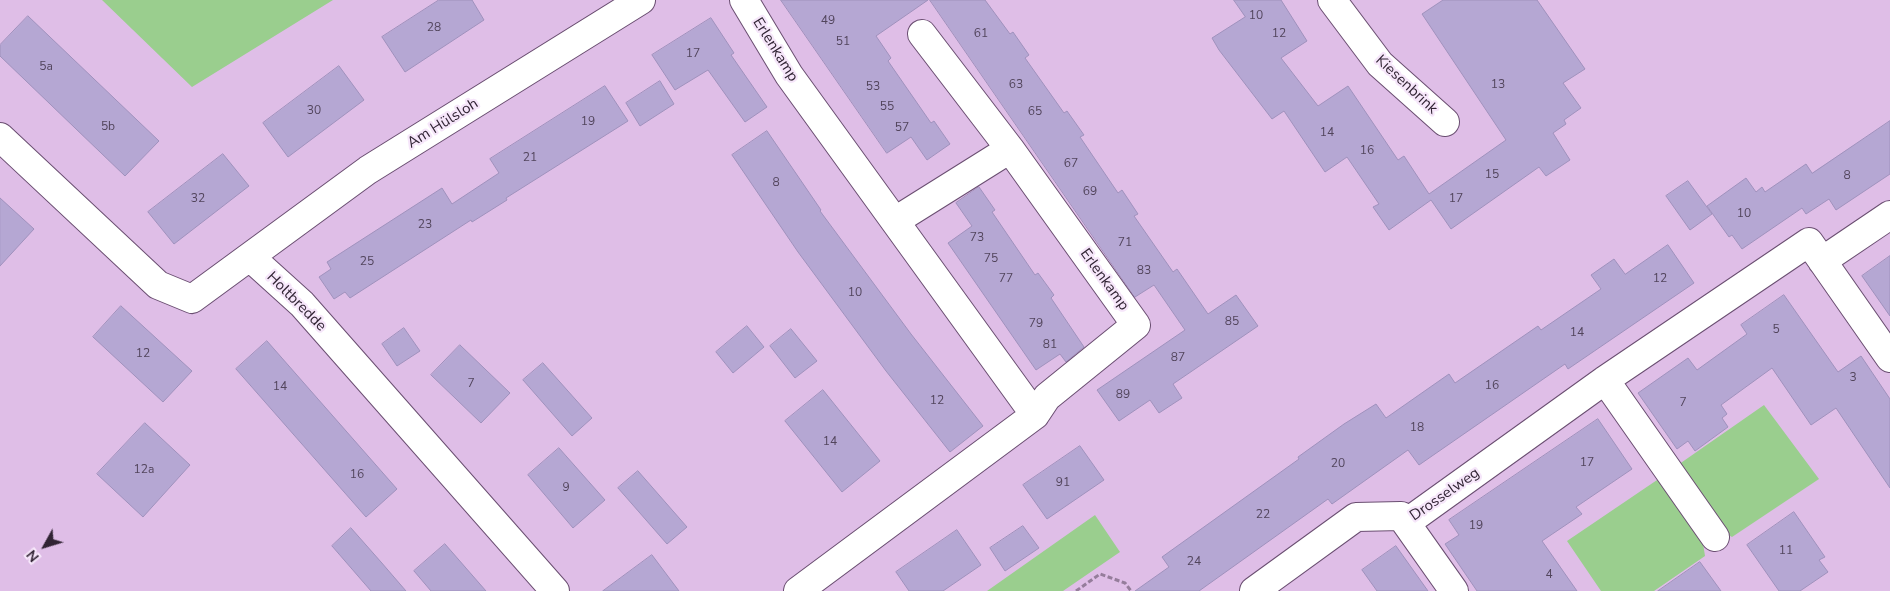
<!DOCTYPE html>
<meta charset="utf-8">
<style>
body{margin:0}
#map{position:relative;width:1890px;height:591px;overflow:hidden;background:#dfbee7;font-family:"Nunito Sans",sans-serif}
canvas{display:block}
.north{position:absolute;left:20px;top:521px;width:50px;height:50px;-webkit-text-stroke:4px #f6e6fa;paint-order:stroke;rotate:231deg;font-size:14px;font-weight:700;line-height:20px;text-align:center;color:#312434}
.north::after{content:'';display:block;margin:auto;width:18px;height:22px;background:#312434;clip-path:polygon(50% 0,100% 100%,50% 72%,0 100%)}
</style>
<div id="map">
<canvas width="1890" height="591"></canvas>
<div class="north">N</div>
</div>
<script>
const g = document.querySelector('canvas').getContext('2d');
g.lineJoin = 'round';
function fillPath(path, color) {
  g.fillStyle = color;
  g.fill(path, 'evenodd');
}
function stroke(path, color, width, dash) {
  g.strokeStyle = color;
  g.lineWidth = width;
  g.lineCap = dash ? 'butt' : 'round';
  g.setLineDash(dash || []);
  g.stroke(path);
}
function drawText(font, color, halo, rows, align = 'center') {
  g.font = font + ' "Nunito Sans",sans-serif';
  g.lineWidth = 4.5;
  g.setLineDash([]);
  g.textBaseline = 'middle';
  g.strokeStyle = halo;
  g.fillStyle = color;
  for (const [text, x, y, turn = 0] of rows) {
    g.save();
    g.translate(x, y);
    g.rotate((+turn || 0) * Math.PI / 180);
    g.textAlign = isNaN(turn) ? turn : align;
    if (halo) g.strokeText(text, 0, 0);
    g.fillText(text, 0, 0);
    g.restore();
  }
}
const green = new Path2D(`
 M 102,0 L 333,0 L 192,87 Z
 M 1764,405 L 1819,479 L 1732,537 L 1716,527 L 1675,467 Z
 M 1660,478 L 1702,537 L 1705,556 L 1654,591 L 1601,591 L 1567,541 Z
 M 1095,515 L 1120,552 L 1063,591 L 987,591 Z`);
const building = new Path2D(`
 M 439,0 L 472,0 L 484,20 L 405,72 L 382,37 Z
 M 781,0 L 928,0 L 876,36 L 891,58 L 888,61 L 931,123 L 934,121 L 950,144 L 927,160 L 911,137 L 887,153 Z
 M 930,0 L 985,0 L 1010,34 L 1013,32 L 1029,55 L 1025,58 L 1064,113 L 1067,111 L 1084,135 L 1080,137 L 1118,193 L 1122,190 L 1138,214 L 1134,216 L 1173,272 L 1177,269 L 1208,314 L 1236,295 L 1258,326 L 1173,384 L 1182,398 L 1159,413 L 1150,400 L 1119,421 L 1097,390 L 1185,330 L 1154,285 L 1135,297 Z
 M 1234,0 L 1281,0 L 1307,41 L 1281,58 L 1318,106 L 1348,86 L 1398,160 L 1404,156 L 1429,194 L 1506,140 L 1422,14 L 1443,0 L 1537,0 L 1585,69 L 1563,83 L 1581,108 L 1564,120 L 1566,124 L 1553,133 L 1570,160 L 1546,176 L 1539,167 L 1451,229 L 1431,200 L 1389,230 L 1373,207 L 1379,204 L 1347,157 L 1325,172 L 1284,111 L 1272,119 L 1219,50 L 1212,38 L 1245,17 Z
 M 28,16 L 159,141 L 125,176 L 0,56 L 0,45 Z
 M 711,18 L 734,53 L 731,55 L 767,107 L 745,122 L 708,70 L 675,90 L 652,55 Z
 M 339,66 L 364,100 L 288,157 L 263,123 Z
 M 660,81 L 674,104 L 640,126 L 626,103 Z
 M 605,86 L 628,121 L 506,198 L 507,200 L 472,222 L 471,220 L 350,298 L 345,292 L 334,299 L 319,277 L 331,269 L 327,262 L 442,188 L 452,204 L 499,173 L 490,159 Z
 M 1890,121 L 1890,174 L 1836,210 L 1829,199 L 1806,214 L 1802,208 L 1742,249 L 1732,235 L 1729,237 L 1707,206 L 1746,178 L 1756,192 L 1762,187 L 1765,192 L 1806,164 L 1812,173 Z
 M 767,131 L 821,210 L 820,211 L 911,334 L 983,426 L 950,452 L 886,371 L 798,252 L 732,155 Z
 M 223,154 L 249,186 L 174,244 L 148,212 Z
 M 1688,181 L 1712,214 L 1690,230 L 1666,196 Z
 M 979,187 L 995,210 L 992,212 L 1035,275 L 1038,273 L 1054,295 L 1051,298 L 1084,347 L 1066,362 L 1060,354 L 1036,370 L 948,243 L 972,226 L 956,203 Z
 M 0,198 L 34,229 L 0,266 Z
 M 1668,245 L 1694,283 L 1568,369 L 1565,364 L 1419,465 L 1408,450 L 1332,504 L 1328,499 L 1199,591 L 1135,591 L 1169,567 L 1162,557 L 1299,459 L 1298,457 L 1344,424 L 1376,404 L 1386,418 L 1449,374 L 1455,383 L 1538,326 L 1541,330 L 1601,289 L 1591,275 L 1614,259 L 1625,274 Z
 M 1890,256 L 1890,316 L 1862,276 Z
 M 1784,295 L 1838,372 L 1861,356 L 1890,399 L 1890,488 L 1836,408 L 1811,425 L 1772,368 L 1721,405 L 1727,414 L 1722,418 L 1728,427 L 1695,451 L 1688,441 L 1677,449 L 1638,393 L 1688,358 L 1697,370 L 1747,334 L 1741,325 Z
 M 121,306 L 192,371 L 163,402 L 93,337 Z
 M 747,326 L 764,347 L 733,373 L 716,352 Z
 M 404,328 L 420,351 L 397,366 L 382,344 Z
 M 791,329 L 817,361 L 795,378 L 770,346 Z
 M 267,341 L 397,489 L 366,517 L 236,369 Z
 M 460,345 L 510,393 L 481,423 L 431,375 Z
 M 543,363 L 592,418 L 572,436 L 523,380 Z
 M 823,390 L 880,461 L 842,492 L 785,421 Z
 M 1598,419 L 1632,469 L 1576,507 L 1582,514 L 1542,541 L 1577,591 L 1477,591 L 1445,544 L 1459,535 L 1449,520 Z
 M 145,423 L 190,465 L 143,517 L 97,474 Z
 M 1080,446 L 1104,480 L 1047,519 L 1023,485 Z
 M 559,448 L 605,500 L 573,528 L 528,475 Z
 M 638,471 L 687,527 L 667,544 L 618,488 Z
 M 1794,512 L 1825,557 L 1819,560 L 1828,572 L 1800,591 L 1779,591 L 1747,545 Z
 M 1023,526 L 1039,548 L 1005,571 L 990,548 Z
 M 351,528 L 381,562 L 406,591 L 371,591 L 332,546 Z
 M 957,530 L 981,565 L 943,591 L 909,591 L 896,572 Z
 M 445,544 L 486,591 L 431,591 L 414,571 Z
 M 1396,546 L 1428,591 L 1377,591 L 1362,570 Z
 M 652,555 L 679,591 L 603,591 Z
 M 1700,562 L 1721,591 L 1658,591 Z`);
const path = new Path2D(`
 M 1076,591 L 1100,574 L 1125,583 L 1131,591`);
const minor = new Path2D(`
 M 744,0 L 789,75 L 1035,415
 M 1332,0 L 1380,64 L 1445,122
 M 0,137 L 158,285 L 192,299 L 368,170 L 641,0
 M 895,221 L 1010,149
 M 250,257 L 302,304 L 555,591
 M 1822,261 L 1890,215
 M 1605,380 L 1715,537
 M 1406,523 L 1605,380 L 1809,242 L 1890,358
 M 798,591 L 1035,415 L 1047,397 L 1136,325 L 1010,149 L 922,34
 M 1254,591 L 1356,517 L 1401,516 L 1454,591`);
const numberNames = [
 ["10",1256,16],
 ["49",828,21],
 ["28",434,28],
 ["61",981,34],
 ["12",1279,34],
 ["51",843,42],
 ["17",693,54],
 ["5a",46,67],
 ["63",1016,85],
 ["13",1498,85],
 ["53",873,87],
 ["55",887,107],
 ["30",314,111],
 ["65",1035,112],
 ["19",588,122],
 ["5b",108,127],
 ["57",902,128],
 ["14",1327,133],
 ["16",1367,151],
 ["21",530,158],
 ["67",1071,164],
 ["15",1492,175],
 ["8",1847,176],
 ["8",776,183],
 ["69",1090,192],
 ["32",198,199],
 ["17",1456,199],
 ["10",1744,214],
 ["23",425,225],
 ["73",977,238],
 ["71",1125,243],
 ["75",991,259],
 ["25",367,262],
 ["83",1144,271],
 ["77",1006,279],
 ["12",1660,279],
 ["10",855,293],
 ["85",1232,322],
 ["79",1036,324],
 ["5",1776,330],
 ["14",1577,333],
 ["81",1050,345],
 ["12",143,354],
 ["87",1178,358],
 ["3",1853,378],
 ["7",471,384],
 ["16",1492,386],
 ["14",280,387],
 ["89",1123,395],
 ["12",937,401],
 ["7",1683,403],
 ["18",1417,428],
 ["14",830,442],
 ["17",1587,463],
 ["20",1338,464],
 ["12a",144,470],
 ["16",357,475],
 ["91",1063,483],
 ["9",566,488],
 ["22",1263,515],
 ["19",1476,526],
 ["11",1786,551],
 ["24",1194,562],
 ["4",1549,575]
];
const streetNames = [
 ["Erlenkamp",775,50,58],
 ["Kiesenbrink",1406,85,43],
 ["Am Hülsloh",443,124,-32],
 ["Erlenkamp",1104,280,54],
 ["Holtbredde",296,302,45],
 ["Drosselweg",1445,495,-35]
];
fillPath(green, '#9ace8e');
fillPath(building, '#b5a7d3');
stroke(building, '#9f91bc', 1);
stroke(minor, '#6a4e71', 30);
stroke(path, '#957d9b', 3, [5, 2.5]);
stroke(minor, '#fff', 28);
drawText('12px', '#52455c', null, numberNames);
drawText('15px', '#312434', '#f6e6fa', streetNames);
</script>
